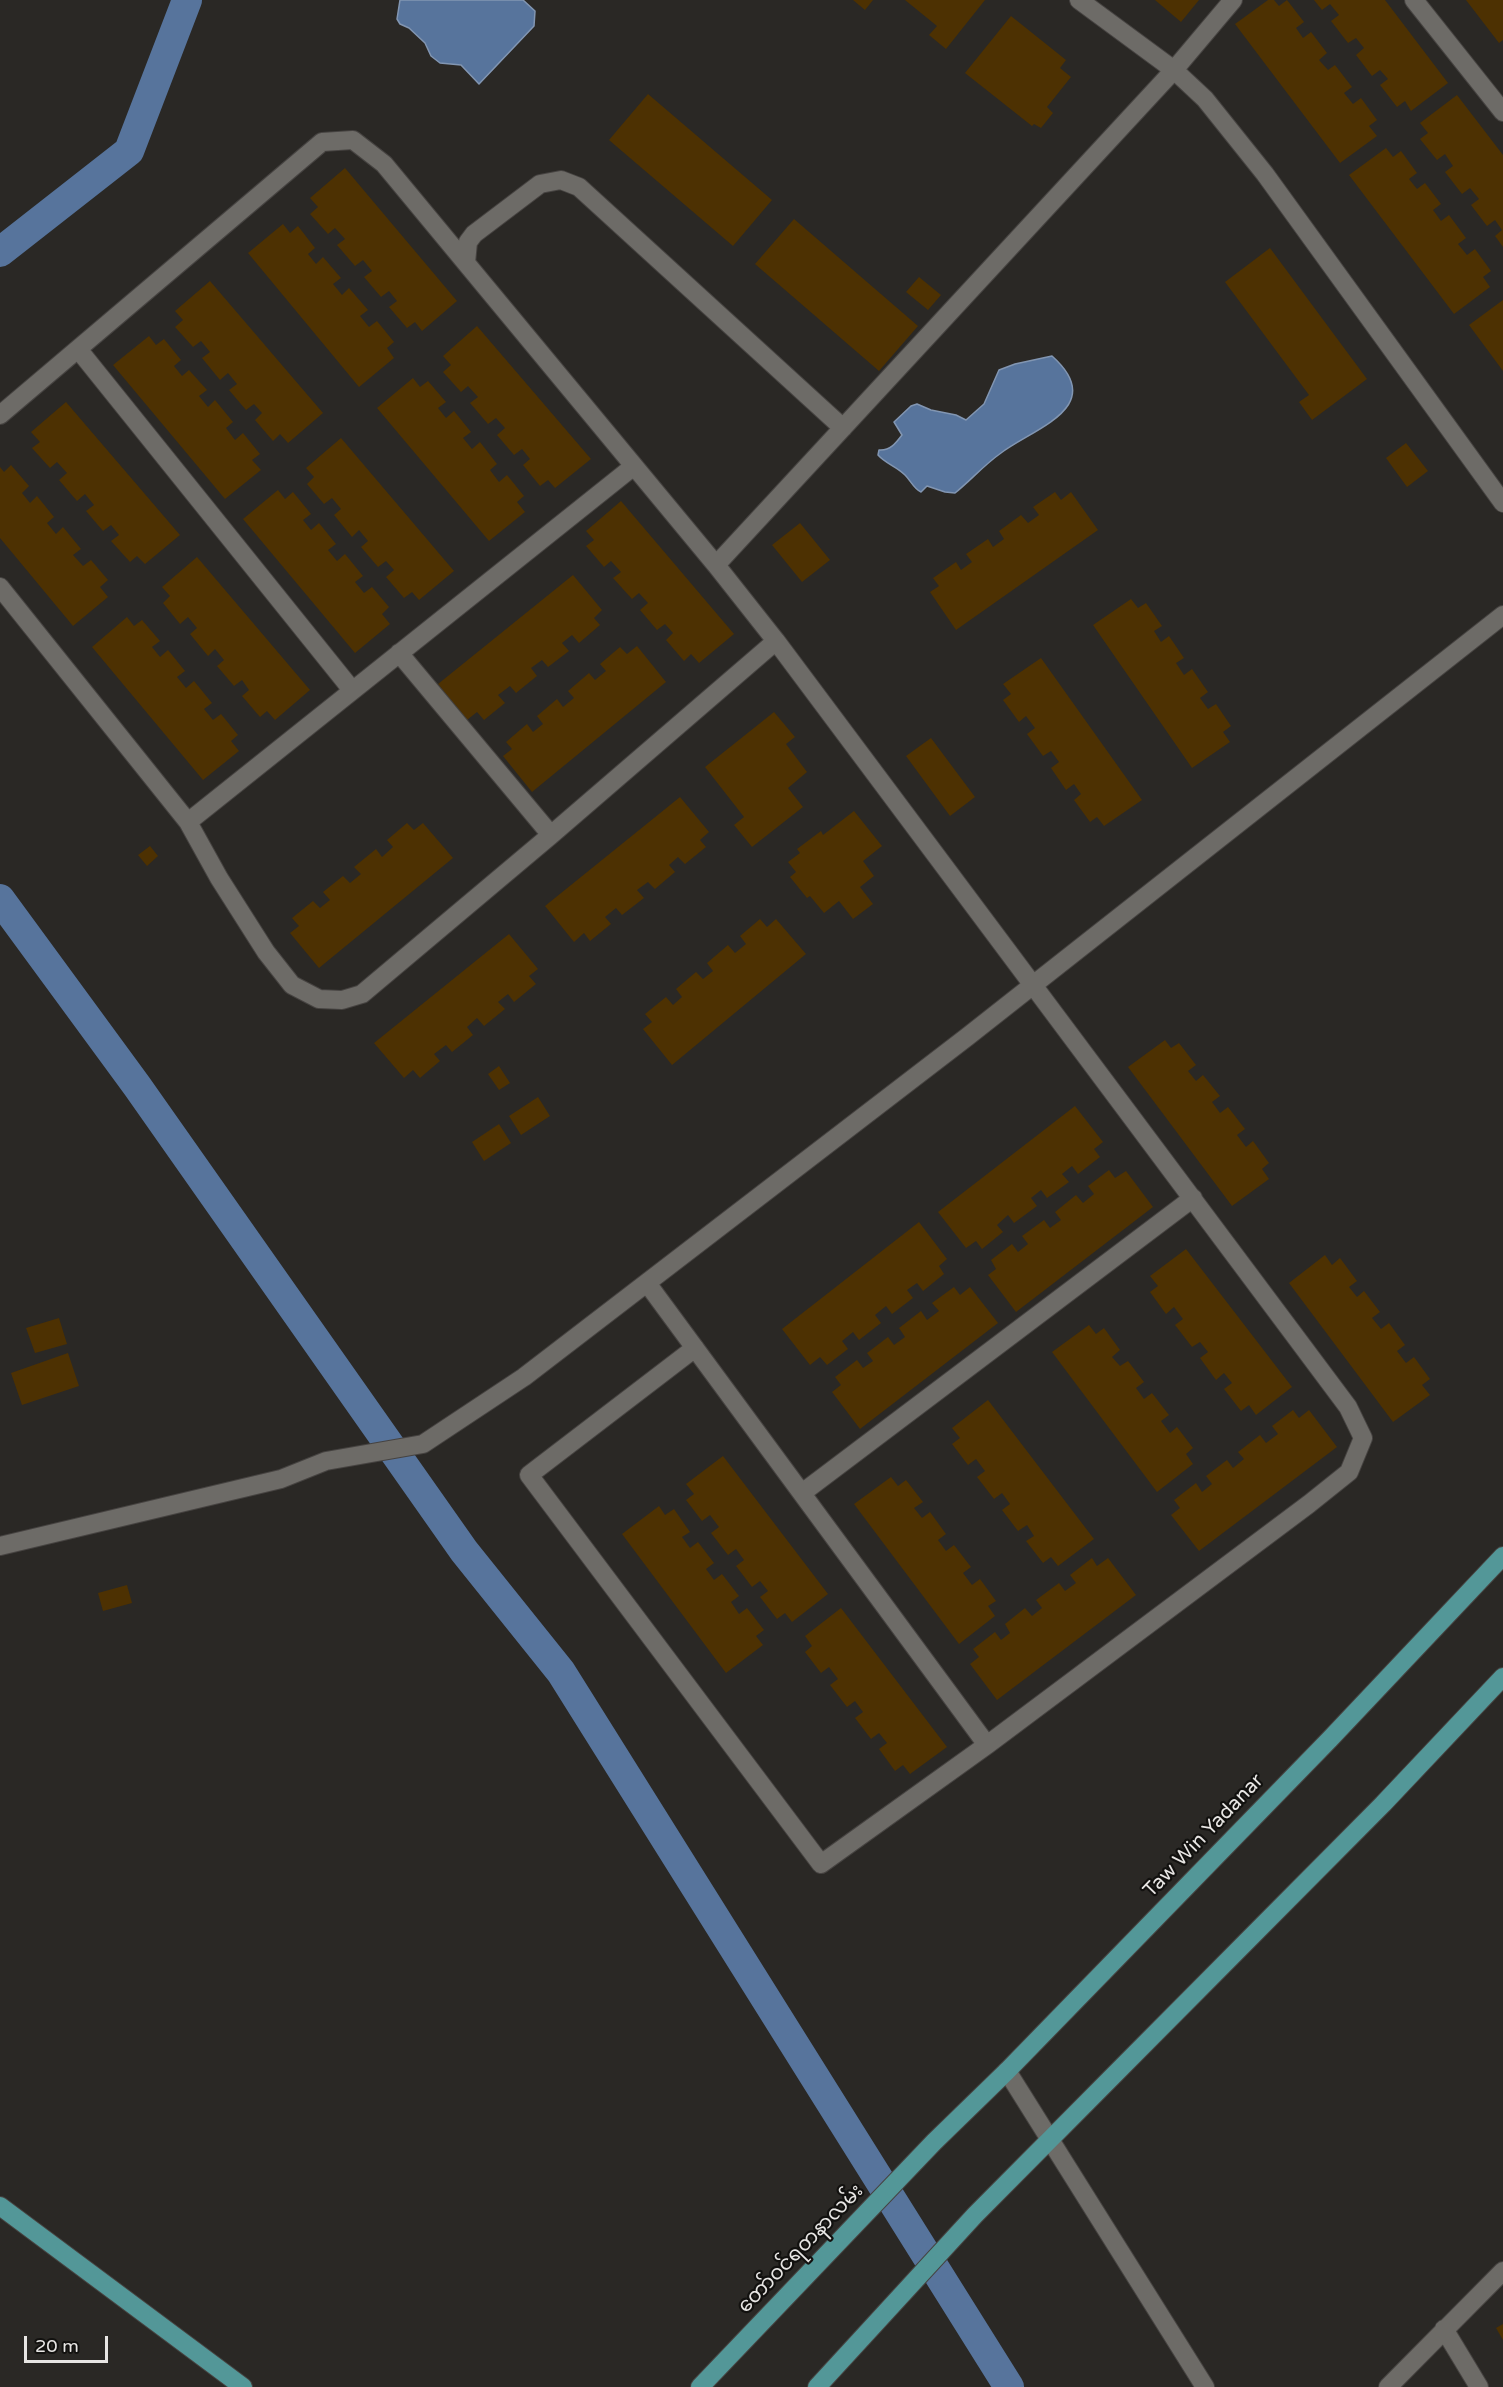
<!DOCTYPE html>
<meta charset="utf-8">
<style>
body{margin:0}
#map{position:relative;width:1503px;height:2387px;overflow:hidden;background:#2a2825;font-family:"Varela Round",sans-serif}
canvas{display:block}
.scale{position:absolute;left:24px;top:2336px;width:84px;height:27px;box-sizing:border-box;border:3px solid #e8e6e4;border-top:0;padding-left:8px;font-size:18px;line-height:21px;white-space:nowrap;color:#e8e6e4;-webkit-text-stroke:4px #12110f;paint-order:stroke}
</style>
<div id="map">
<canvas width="1503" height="2387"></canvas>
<div class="scale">20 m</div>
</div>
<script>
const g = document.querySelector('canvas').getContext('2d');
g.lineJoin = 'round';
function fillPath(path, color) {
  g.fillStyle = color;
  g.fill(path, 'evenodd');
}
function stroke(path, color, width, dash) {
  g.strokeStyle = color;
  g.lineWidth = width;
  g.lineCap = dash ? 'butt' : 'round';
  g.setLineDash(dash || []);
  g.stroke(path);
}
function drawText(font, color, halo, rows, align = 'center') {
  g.font = font + ' "Varela Round","Noto Sans Myanmar",sans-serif';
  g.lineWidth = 4.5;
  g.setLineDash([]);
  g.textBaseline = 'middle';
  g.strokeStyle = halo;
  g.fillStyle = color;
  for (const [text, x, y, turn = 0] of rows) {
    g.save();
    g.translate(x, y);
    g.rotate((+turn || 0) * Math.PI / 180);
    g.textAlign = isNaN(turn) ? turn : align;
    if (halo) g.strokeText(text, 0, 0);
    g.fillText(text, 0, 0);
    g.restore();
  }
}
const water = new Path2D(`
 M 400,0 L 523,0 L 535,11 L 534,26 L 479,84 L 461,65 L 440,63 L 431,56 L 425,43 L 409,28 L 400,24 L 397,19 Z
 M 1052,356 C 1109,407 1034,428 1001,453 C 984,465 971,480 955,493 L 945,492 L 927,486 L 921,492 C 914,489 911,481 905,475 C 896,466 886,464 878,455 L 879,450 C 890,451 896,443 902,435 L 894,422 L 911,406 L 917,404 L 931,410 L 956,415 L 966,420 L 984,404 L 999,370 L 1015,364 Z`);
const canal = new Path2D(`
 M 0,252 L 129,151 L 187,0
 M 0,899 L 137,1086 L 464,1551 L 561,1672 L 1009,2387`);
const building = new Path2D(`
 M 853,0 L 873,0 L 865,10 Z
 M 905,0 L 985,0 L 946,49 L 929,35 L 937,26 Z
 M 1155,0 L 1199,0 L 1181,22 Z
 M 1268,0 L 1274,0 L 1279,6 L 1287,0 L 1304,22 L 1296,28 L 1303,38 L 1311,32 L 1327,53 L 1319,60 L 1328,70 L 1335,65 L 1352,87 L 1344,93 L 1353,104 L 1361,98 L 1377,120 L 1369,126 L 1377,136 L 1340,163 L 1235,24 Z
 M 1314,0 L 1385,0 L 1448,83 L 1411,111 L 1405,101 L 1397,107 L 1380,85 L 1388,79 L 1380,70 L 1372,76 L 1356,55 L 1364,48 L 1356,38 L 1348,43 L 1331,21 L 1339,15 L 1330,4 L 1322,10 Z
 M 1466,0 L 1503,0 L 1503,40 L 1499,43 Z
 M 1011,16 L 1066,60 L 1060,68 L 1071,77 L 1047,107 L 1053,113 L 1041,128 L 1034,124 L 1032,126 L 965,73 Z
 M 648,94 L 772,200 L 733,246 L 609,140 Z
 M 1457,95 L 1503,155 L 1503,247 L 1495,236 L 1502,230 L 1495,220 L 1487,226 L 1471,205 L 1479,199 L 1470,188 L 1462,194 L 1445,172 L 1453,166 L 1445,154 L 1437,160 L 1420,139 L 1428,133 L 1420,123 Z
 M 1386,148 L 1393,157 L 1401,151 L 1417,173 L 1409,179 L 1417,189 L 1425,183 L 1441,204 L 1433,210 L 1441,221 L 1449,215 L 1466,238 L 1458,244 L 1467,255 L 1475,249 L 1491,271 L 1483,277 L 1490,287 L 1454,314 L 1349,175 Z
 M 345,168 L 457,301 L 422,331 L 415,322 L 407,328 L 389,307 L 397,301 L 389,291 L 381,297 L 364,277 L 372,271 L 363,260 L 355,266 L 337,245 L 345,239 L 335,228 L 328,234 L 310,214 L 318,207 L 310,198 Z
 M 794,219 L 918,326 L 879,371 L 755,264 Z
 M 283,224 L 290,233 L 298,226 L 315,248 L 308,254 L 316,264 L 323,257 L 341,278 L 333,284 L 342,295 L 349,288 L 368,310 L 360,316 L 369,327 L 377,321 L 394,342 L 387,348 L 394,358 L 359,387 L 248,253 Z
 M 1270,248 L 1367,379 L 1312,420 L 1299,402 L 1309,395 L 1225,282 Z
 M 919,277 L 941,295 L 928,310 L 906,292 Z
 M 210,281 L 323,413 L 288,443 L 280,434 L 273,441 L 255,420 L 262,413 L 254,404 L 246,410 L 229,390 L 237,384 L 228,373 L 220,380 L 202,358 L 210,352 L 201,341 L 193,347 L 175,327 L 183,320 L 175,311 Z
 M 1503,300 L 1503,371 L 1469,325 Z
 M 477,326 L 591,459 L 555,488 L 548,480 L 540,486 L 523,465 L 530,459 L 522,449 L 514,455 L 497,435 L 505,428 L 496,418 L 488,424 L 470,403 L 478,397 L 468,386 L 461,392 L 443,372 L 451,365 L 443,356 Z
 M 149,336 L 156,345 L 164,339 L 181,360 L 174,366 L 182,376 L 189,370 L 207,390 L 199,396 L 208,407 L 215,400 L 233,422 L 226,428 L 235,440 L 243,433 L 260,454 L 252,460 L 261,470 L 225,499 L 113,365 Z
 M 413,378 L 420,387 L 428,381 L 446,402 L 438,408 L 446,418 L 454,411 L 471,432 L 463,438 L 472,449 L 480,442 L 497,464 L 490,470 L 499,482 L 507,475 L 524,496 L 517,502 L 525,512 L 489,541 L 377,408 Z
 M 66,402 L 180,535 L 145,564 L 137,556 L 130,562 L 111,541 L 119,535 L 111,525 L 103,531 L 86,511 L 94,505 L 85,494 L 77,501 L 59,480 L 67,473 L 57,462 L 50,468 L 32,448 L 40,442 L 31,432 Z
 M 341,438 L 454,571 L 419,600 L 412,592 L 404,598 L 386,577 L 394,570 L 386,561 L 378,567 L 361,547 L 368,541 L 359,530 L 352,537 L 334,515 L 341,509 L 332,498 L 324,504 L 307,484 L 314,477 L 306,468 Z
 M 1406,443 L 1428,471 L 1407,487 L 1386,458 Z
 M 11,465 L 29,486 L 22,493 L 30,503 L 37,496 L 54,517 L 47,523 L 56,534 L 63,527 L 81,549 L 73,555 L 83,566 L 91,560 L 108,580 L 100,587 L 108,597 L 73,626 L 0,538 L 0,467 L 4,472 Z
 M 278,490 L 285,499 L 293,492 L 311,514 L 303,520 L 311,530 L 319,523 L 336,544 L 328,550 L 337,561 L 345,554 L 363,576 L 355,582 L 364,593 L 372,587 L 389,607 L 382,614 L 390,624 L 355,653 L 243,519 Z
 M 1055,492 L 1061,500 L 1071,492 L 1098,530 L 956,630 L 930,592 L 939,586 L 933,578 L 956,562 L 961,570 L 972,562 L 966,554 L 988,539 L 993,547 L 1004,539 L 999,531 L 1021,515 L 1028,523 L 1039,515 L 1033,507 Z
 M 621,501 L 734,634 L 699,663 L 691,654 L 684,661 L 666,640 L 673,633 L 665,624 L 657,630 L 640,610 L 648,603 L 639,593 L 632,599 L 613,578 L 621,572 L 611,561 L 604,567 L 586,546 L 594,540 L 586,531 Z
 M 800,523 L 830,560 L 802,582 L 772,545 Z
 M 197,557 L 310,690 L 275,720 L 267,711 L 260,717 L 242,696 L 249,690 L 242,680 L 234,686 L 217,666 L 224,660 L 215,649 L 208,656 L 190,634 L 197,628 L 188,617 L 180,624 L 163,603 L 170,596 L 162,587 Z
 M 573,575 L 602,610 L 594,618 L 600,625 L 579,643 L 572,635 L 562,643 L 569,651 L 548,667 L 542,660 L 531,668 L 537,676 L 516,693 L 510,686 L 498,695 L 505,703 L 484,720 L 477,712 L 467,720 L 438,684 Z
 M 1131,599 L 1138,608 L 1146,603 L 1162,626 L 1154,631 L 1161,642 L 1169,636 L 1184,658 L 1176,663 L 1184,675 L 1192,669 L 1208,692 L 1200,698 L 1208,709 L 1216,704 L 1231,726 L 1223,732 L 1230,742 L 1192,768 L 1093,625 Z
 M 127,617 L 134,626 L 142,620 L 160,641 L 152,647 L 160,657 L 168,650 L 185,671 L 177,677 L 186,688 L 194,681 L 212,703 L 204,709 L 213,720 L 221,714 L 238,735 L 231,741 L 239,751 L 203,780 L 92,647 Z
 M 637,646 L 666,682 L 532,792 L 503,756 L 512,749 L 506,742 L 527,724 L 533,732 L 543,724 L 537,716 L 557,699 L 563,707 L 574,698 L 568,691 L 589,673 L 595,680 L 606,671 L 600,664 L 620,647 L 627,654 Z
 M 1041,658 L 1142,800 L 1104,826 L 1097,817 L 1090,822 L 1074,800 L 1081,794 L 1074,784 L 1066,790 L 1051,768 L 1059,762 L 1051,751 L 1043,756 L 1027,734 L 1035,728 L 1026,716 L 1019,722 L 1003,700 L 1011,694 L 1003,684 Z
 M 774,712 L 795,737 L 786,744 L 807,772 L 788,788 L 803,807 L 752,847 L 734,825 L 744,817 L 705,767 Z
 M 931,738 L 975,797 L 950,816 L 906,756 Z
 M 680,797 L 709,832 L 700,840 L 706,847 L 685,864 L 678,857 L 669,865 L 675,872 L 655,889 L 648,882 L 637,890 L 644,898 L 622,915 L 616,908 L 605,917 L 611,924 L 590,941 L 584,933 L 574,942 L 545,906 Z
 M 854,811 L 882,846 L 863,861 L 874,876 L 860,887 L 873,904 L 853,919 L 839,901 L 824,913 L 810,896 L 807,898 L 790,877 L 796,872 L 788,862 L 800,853 L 797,849 L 821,831 L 823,835 Z
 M 407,823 L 414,830 L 423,823 L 453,858 L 319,968 L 290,933 L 299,926 L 292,918 L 313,901 L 320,908 L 330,900 L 323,892 L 343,876 L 350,883 L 361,874 L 354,867 L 376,849 L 382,857 L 393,847 L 387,840 Z
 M 150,846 L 158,856 L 147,866 L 138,855 Z
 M 760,919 L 767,927 L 776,919 L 806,954 L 672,1065 L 643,1029 L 652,1022 L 645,1014 L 666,997 L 673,1005 L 682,997 L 676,989 L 696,972 L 703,979 L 713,971 L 707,963 L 728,945 L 735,953 L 746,944 L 740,936 Z
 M 509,934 L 538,969 L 529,976 L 536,984 L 514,1002 L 508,994 L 498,1002 L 505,1009 L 484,1026 L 477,1018 L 467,1027 L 473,1035 L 452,1052 L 446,1045 L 434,1054 L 440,1061 L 420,1078 L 413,1070 L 404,1078 L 374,1043 Z
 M 1165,1040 L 1171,1048 L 1179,1043 L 1196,1065 L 1188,1071 L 1196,1081 L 1203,1075 L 1220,1096 L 1212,1102 L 1220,1113 L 1228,1107 L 1245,1129 L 1237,1135 L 1246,1147 L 1253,1141 L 1269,1163 L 1262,1169 L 1269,1179 L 1232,1206 L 1128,1067 Z
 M 499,1066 L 510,1083 L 499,1090 L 488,1074 Z
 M 538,1097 L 550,1116 L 521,1135 L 509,1116 Z
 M 1075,1106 L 1103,1142 L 1094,1149 L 1100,1157 L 1078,1174 L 1072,1166 L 1062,1174 L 1069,1182 L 1047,1198 L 1041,1190 L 1031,1198 L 1037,1206 L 1014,1223 L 1008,1215 L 997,1225 L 1003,1232 L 982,1249 L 976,1241 L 966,1248 L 938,1212 Z
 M 499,1124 L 511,1143 L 484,1161 L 472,1142 Z
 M 1109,1170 L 1115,1178 L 1126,1171 L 1153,1207 L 1016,1312 L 988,1275 L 996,1269 L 991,1260 L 1012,1244 L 1018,1252 L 1028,1244 L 1022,1236 L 1044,1220 L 1050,1228 L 1061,1220 L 1055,1212 L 1076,1195 L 1083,1203 L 1094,1194 L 1088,1186 Z
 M 919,1222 L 947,1259 L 939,1266 L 944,1274 L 923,1291 L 917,1283 L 907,1290 L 913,1298 L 892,1314 L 886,1306 L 875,1315 L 881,1323 L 859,1340 L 853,1332 L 842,1341 L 848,1349 L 827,1365 L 820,1357 L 810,1365 L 782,1329 Z
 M 1186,1249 L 1292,1387 L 1256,1415 L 1249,1405 L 1241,1411 L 1224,1389 L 1232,1383 L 1224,1373 L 1216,1380 L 1200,1358 L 1208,1352 L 1200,1342 L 1192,1347 L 1175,1325 L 1183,1319 L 1174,1307 L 1166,1314 L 1150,1292 L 1158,1286 L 1150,1276 Z
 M 1325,1255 L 1332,1265 L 1340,1258 L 1357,1281 L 1349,1287 L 1357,1297 L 1364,1291 L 1380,1312 L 1372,1318 L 1381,1329 L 1389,1323 L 1405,1345 L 1397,1351 L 1406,1363 L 1414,1357 L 1430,1379 L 1422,1385 L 1430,1395 L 1393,1422 L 1289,1283 Z
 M 954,1287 L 960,1295 L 970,1287 L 998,1323 L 860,1429 L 832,1392 L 841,1385 L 835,1377 L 857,1360 L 863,1368 L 873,1361 L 867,1353 L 888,1337 L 894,1345 L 905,1337 L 899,1328 L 921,1311 L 927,1320 L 939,1311 L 932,1303 Z
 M 59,1318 L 67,1344 L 35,1353 L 26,1328 Z
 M 1089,1325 L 1096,1334 L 1104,1328 L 1120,1350 L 1112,1357 L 1120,1366 L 1128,1361 L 1144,1382 L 1136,1388 L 1144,1399 L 1152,1393 L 1169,1415 L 1161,1421 L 1170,1433 L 1177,1427 L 1193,1448 L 1186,1454 L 1193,1464 L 1157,1492 L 1052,1352 Z
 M 68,1353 L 79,1386 L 22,1405 L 11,1373 Z
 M 988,1400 L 1094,1539 L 1058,1566 L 1051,1557 L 1043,1563 L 1026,1541 L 1034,1536 L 1027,1525 L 1018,1531 L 1002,1510 L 1010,1504 L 1002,1493 L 994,1499 L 977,1477 L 985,1471 L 976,1459 L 968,1465 L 952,1444 L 960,1438 L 952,1428 Z
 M 1293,1410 L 1299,1418 L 1309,1410 L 1337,1447 L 1199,1551 L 1171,1515 L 1180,1508 L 1174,1500 L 1196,1483 L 1202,1492 L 1212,1484 L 1206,1476 L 1227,1460 L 1233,1468 L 1244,1459 L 1238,1452 L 1260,1435 L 1266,1443 L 1278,1434 L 1272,1426 Z
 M 723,1456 L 828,1594 L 792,1622 L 785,1613 L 777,1619 L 760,1597 L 768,1591 L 760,1581 L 752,1587 L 736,1566 L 744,1560 L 736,1549 L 728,1555 L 711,1533 L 719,1527 L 710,1515 L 702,1521 L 686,1500 L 694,1494 L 686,1484 Z
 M 891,1477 L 898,1486 L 906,1480 L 923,1502 L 914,1508 L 922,1518 L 930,1512 L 946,1534 L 938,1540 L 946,1551 L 954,1545 L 971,1567 L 963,1573 L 972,1585 L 980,1579 L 996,1601 L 988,1606 L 995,1616 L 959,1644 L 854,1504 Z
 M 659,1506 L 665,1515 L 674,1509 L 690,1532 L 682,1537 L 690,1548 L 698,1542 L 714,1563 L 706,1569 L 714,1580 L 722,1574 L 739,1596 L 731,1602 L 739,1614 L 747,1608 L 764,1630 L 756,1636 L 763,1645 L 726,1673 L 622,1534 Z
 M 1092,1558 L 1097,1566 L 1108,1558 L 1136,1595 L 997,1700 L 970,1664 L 979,1657 L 973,1649 L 995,1632 L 1001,1640 L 1010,1633 L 1005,1624 L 1025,1608 L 1032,1616 L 1042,1608 L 1036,1600 L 1059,1583 L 1065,1591 L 1076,1583 L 1070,1575 Z
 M 127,1585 L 132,1603 L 103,1611 L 98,1593 Z
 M 841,1608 L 947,1747 L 910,1774 L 903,1765 L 895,1771 L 879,1749 L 887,1743 L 879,1733 L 871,1739 L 855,1718 L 863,1712 L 855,1701 L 847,1707 L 830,1685 L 838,1679 L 829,1667 L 821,1673 L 805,1652 L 812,1646 L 805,1636 Z
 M 1503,2324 L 1503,2340 L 1496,2328 Z`);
const minor = new Path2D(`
 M 1079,0 L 1174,70 L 1205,99 L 1265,174 L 1503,503
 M 1414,0 L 1503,112
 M 466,263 L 468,242 L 474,234 L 540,184 L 561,180 L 579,187 L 843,428
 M 78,349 L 352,690
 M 0,415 L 322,142 L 353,140 L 384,164 L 716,565 L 776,641 L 1348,1407 L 1363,1438 L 1349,1472 L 1309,1504 L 987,1745 L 821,1864 L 529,1475 L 695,1348
 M 716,565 L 1174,70 L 1233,0
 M 0,587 L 188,822 L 219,878 L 266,952 L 292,985 L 319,999 L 342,1000 L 362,994 L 551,835 L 776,641
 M 399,653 L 551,835
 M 188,822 L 634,466
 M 647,1283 L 987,1745
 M 802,1493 L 1193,1198
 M 0,1546 L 281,1479 L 326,1461 L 423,1444 L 524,1377 L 967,1037 L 1503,615
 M 1007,2071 L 1205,2387
 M 1444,2329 L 1479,2387
 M 1388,2387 L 1503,2271`);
const major = new Path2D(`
 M 0,2206 L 243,2387
 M 700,2387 L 934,2142 L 1007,2071 L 1330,1739 L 1503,1556
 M 817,2387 L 975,2215 L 1383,1804 L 1503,1677`);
const streetNames = [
 ["Taw Win Yadanar",1204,1836,-46],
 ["တော်ဝင်ရတနာလမ်း",801,2249,-46]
];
fillPath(water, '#57749c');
stroke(water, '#8296b2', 1.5);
stroke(canal, '#57749c', 30);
fillPath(building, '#4d3102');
stroke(minor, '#464341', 20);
stroke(major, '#464341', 20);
stroke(minor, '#6d6b67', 18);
stroke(major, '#539798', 18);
drawText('20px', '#e8e6e4', '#12110f', streetNames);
</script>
